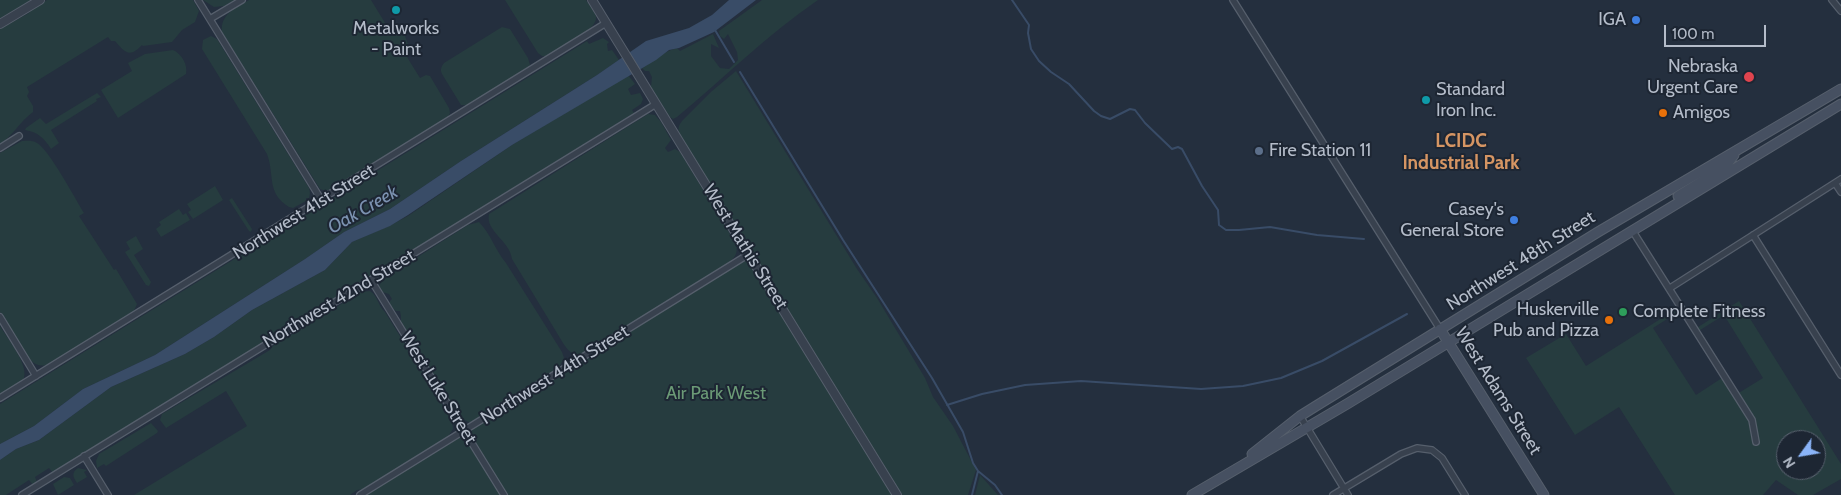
<!DOCTYPE html>
<style>
body{margin:0}
#map{position:relative;width:1841px;height:495px;overflow:hidden;background:#242f3e;font-family:Cabin,sans-serif}
canvas{display:block}
.north{position:absolute;left:1776px;top:430px;width:50px;height:50px;box-sizing:border-box;background:#1d2633;border:1px solid #59626f;border-radius:50%;rotate:238deg;font-size:14px;font-weight:700;line-height:20px;text-align:center;color:#b4bcc9}
.north::after{content:'';display:block;margin:auto;width:18px;height:22px;background:#8ab4f8;clip-path:polygon(50% 0,100% 100%,50% 72%,0 100%)}
.scale{position:absolute;left:1664px;top:25px;width:102px;height:22px;box-sizing:border-box;border:2px solid #b4bcc9;border-top:0;padding-left:6px;font-size:15px;line-height:18px;white-space:nowrap;color:#b4bcc9;-webkit-text-stroke:4px #1d2633;paint-order:stroke}
</style>
<div id="map">
<canvas width="1841" height="495"></canvas>
<div class="north">N</div>
<div class="scale">100 m</div>
</div>
<script>
const g = document.querySelector('canvas').getContext('2d');
g.lineJoin = 'round';
function fillPath(path, color) {
  g.fillStyle = color;
  g.fill(path, 'evenodd');
}
function stroke(path, color, width, dash) {
  g.strokeStyle = color;
  g.lineWidth = width;
  g.lineCap = dash ? 'butt' : 'round';
  g.setLineDash(dash || []);
  g.stroke(path);
}
function drawText(font, color, halo, rows, align = 'center') {
  g.font = font + ' Cabin,sans-serif';
  g.lineWidth = 4;
  g.setLineDash([]);
  g.textBaseline = 'middle';
  g.strokeStyle = halo;
  g.fillStyle = color;
  for (const [text, x, y, turn = 0] of rows) {
    g.save();
    g.translate(x, y);
    g.rotate((+turn || 0) * Math.PI / 180);
    g.textAlign = isNaN(turn) ? turn : align;
    if (halo) g.strokeText(text, 0, 0);
    g.fillText(text, 0, 0);
    g.restore();
  }
}
const green = new Path2D(`
 M 0,0 L 31,0 L 0,19 Z
 M 47,0 L 193,0 L 199,11 L 195,22 L 182,30 L 172,42 L 143,46 L 142,45 C 130,58 125,53 115,41 L 111,41 L 108,37 L 27,87 L 29,92 L 27,96 L 33,106 L 33,112 C 19,122 14,135 0,144 L 0,29 L 29,13 L 30,11 Z
 M 203,0 L 235,0 L 224,6 L 214,7 Z
 M 249,0 L 371,0 L 387,26 L 395,22 L 403,36 L 405,36 L 408,44 L 402,49 L 420,78 L 426,75 L 430,76 L 449,108 L 450,113 L 447,119 L 332,191 L 331,189 L 326,191 L 320,189 L 222,32 C 220,14 236,8 249,0 Z
 M 505,0 L 586,0 C 589,5 595,12 596,17 C 598,30 558,50 548,56 L 542,56 L 538,53 Z
 M 762,0 L 818,0 C 767,35 724,78 677,117 L 673,119 L 670,117 L 651,87 L 652,77 L 649,71 L 645,71 L 642,68 C 653,62 664,51 677,48 L 680,51 L 713,34 L 719,48 L 711,44 L 711,56 L 720,68 L 729,69 L 738,60 L 737,52 L 728,34 L 724,39 L 720,36 L 719,31 Z
 M 502,27 L 510,29 L 528,58 L 530,65 L 528,67 L 468,105 L 461,105 L 442,74 C 440,70 441,67 444,63 Z
 M 211,36 L 217,39 L 309,188 L 310,193 L 309,198 L 306,198 L 306,201 L 293,208 L 289,207 C 266,193 275,175 267,154 L 202,49 L 203,40 Z
 M 603,38 L 609,42 L 607,44 L 608,51 L 612,50 L 619,60 L 597,75 L 461,161 L 390,209 L 344,232 L 305,259 L 155,355 L 83,389 L 34,426 L 0,444 L 0,404 L 587,41 L 589,44 Z
 M 173,50 C 182,54 188,65 186,74 L 118,118 L 101,90 L 132,71 L 128,63 L 145,54 Z
 M 736,71 L 857,269 L 877,298 L 925,378 L 933,397 L 953,426 L 976,470 L 968,495 L 902,495 L 681,137 C 678,131 677,127 682,121 L 712,91 Z
 M 628,75 L 635,84 L 628,89 L 631,95 L 640,93 L 643,99 L 641,104 L 632,110 L 634,113 L 56,471 L 53,473 L 49,468 L 35,477 L 37,482 L 33,485 L 29,480 L 6,495 L 0,495 L 0,460 L 16,449 L 39,440 L 111,387 L 185,354 L 214,337 L 252,310 L 325,270 L 352,242 L 389,226 L 408,216 L 512,145 Z
 M 97,93 L 101,97 L 96,99 L 97,101 L 51,130 L 59,143 L 51,149 C 44,138 38,132 25,130 L 26,128 L 40,118 L 46,124 Z
 M 648,114 L 655,115 L 661,122 L 671,140 L 665,148 L 668,152 L 675,149 L 680,152 L 736,244 C 739,256 732,260 723,267 L 581,355 C 570,356 565,346 560,338 L 512,259 C 510,241 485,231 489,214 Z
 M 22,141 C 27,141 32,140 37,143 C 48,148 76,200 84,213 L 79,216 L 114,270 L 116,269 L 137,304 L 133,313 L 51,364 C 42,367 36,366 29,359 L 0,312 L 0,153 Z
 M 215,186 L 223,200 L 193,219 L 188,212 L 191,210 L 187,204 Z
 M 232,198 L 252,229 L 251,232 L 249,231 L 229,200 Z
 M 179,209 L 183,215 L 186,213 L 190,220 L 161,237 L 156,229 L 161,225 L 159,222 Z
 M 479,222 C 491,234 495,250 506,263 L 562,352 L 564,358 L 558,369 L 471,423 L 458,417 L 401,323 L 401,316 L 400,311 L 396,311 L 390,306 L 390,301 L 392,299 L 389,294 L 382,292 L 379,286 L 383,279 L 468,225 Z
 M 136,236 L 143,249 L 134,255 L 151,282 L 149,286 L 146,285 L 125,252 L 130,249 L 126,242 Z
 M 749,254 L 897,495 L 360,495 Z
 M 370,291 C 378,296 378,306 385,312 L 452,420 L 453,429 L 447,438 L 365,489 L 357,490 L 350,495 L 134,495 L 247,426 L 226,391 L 166,428 L 160,420 L 162,414 L 270,350 L 273,346 L 361,292 Z
 M 1739,301 L 1841,464 L 1841,479 L 1813,495 L 1798,495 L 1776,480 L 1763,495 L 1675,495 L 1619,407 L 1575,435 L 1526,358 L 1566,334 L 1586,366 L 1681,306 L 1683,309 L 1653,328 L 1696,395 L 1725,376 L 1737,394 L 1763,378 L 1724,315 L 1697,332 L 1695,329 ZM 1786,440 L 1816,440 L 1816,470 L 1786,470 Z
 M 0,326 C 7,338 31,367 23,380 C 18,386 7,392 0,396 Z
 M 151,423 L 158,431 L 157,433 L 106,466 L 104,464 L 97,468 L 96,461 L 99,454 Z
 M 78,468 L 87,470 L 84,472 L 87,477 L 77,483 C 73,477 71,473 78,468 Z
 M 980,475 L 998,495 L 975,495 Z
 M 64,477 L 70,478 L 74,485 L 58,495 L 53,484 Z`);
const water = new Path2D(`
 M 729,0 L 756,0 L 714,32 L 679,48 L 669,50 L 656,60 L 512,145 L 408,215 L 390,226 L 352,242 L 325,270 L 252,310 L 214,337 L 185,354 L 111,387 L 39,440 L 16,449 L 0,460 L 0,444 L 34,426 L 83,389 L 155,355 L 305,259 L 344,232 L 390,209 L 461,161 L 597,75 L 646,41 L 689,28 L 712,15 Z`);
const stream = new Path2D(`
 M 1012,0 L 1029,25 L 1028,33 L 1031,49 L 1039,61 L 1051,72 L 1069,84 L 1094,111 L 1101,116 L 1110,119 L 1130,109 L 1135,110 L 1145,123 L 1172,149 L 1178,147 L 1182,149 L 1202,186 L 1218,210 L 1219,225 L 1226,230 L 1239,230 L 1270,227 L 1317,235 L 1364,239
 M 715,30 L 734,62
 M 740,72 L 843,240 L 932,378 L 963,432 L 973,463 L 978,471 L 995,485 L 1002,495
 M 947,405 L 982,394 L 1025,385 L 1081,381 L 1201,389 L 1243,386 L 1281,378 L 1322,361 L 1407,314
 M 972,495 L 978,471`);
const minor = new Path2D(`
 M 198,0 L 322,201
 M 1233,0 L 1440,329
 M 1832,0 L 1841,11
 M 210,19 L 242,0
 M 0,148 L 19,136
 M 1835,183 L 1841,192
 M 1632,230 L 1752,420 L 1756,442
 M 1753,235 L 1841,375
 M 371,280 L 504,495
 M 1670,288 L 1841,179
 M 0,317 L 36,376
 M 0,398 L 606,23
 M 1300,416 L 1348,495
 M 84,456 L 108,495
 M 22,495 L 656,104
 M 360,495 L 749,254
 M 1333,495 L 1401,454 L 1417,448 L 1432,450 L 1442,458 L 1465,495`);
const tertiary = new Path2D(`
 M 592,0 L 897,495
 M 0,24 L 40,0`);
const secondary = new Path2D(`
 M 1678,196 L 1725,167 L 1734,155
 M 1440,329 L 1544,495
 M 1252,454 L 1300,416 L 1316,406 L 1598,232 L 1841,89
 M 1192,495 L 1347,404 L 1841,104`);
const markers = [
 [396,10,5,"#0f9aa8"],
 [1636,20,5,"#3f7fe0"],
 [1749,77,6,"#e0444e"],
 [1426,100,5,"#0f9aa8"],
 [1663,113,5,"#e8710a"],
 [1259,151,5,"#5c6f8a"],
 [1514,220,5,"#3f7fe0"],
 [1623,312,5,"#2e9e5b"],
 [1609,320,5,"#e8710a"]
];
const poiNames = [
 ["IGA",1626,20],
 ["Metalworks",396,29,"center"],
 ["- Paint",396,50,"center"],
 ["Nebraska",1738,67],
 ["Urgent Care",1738,88],
 ["Standard",1436,90,"left"],
 ["Iron Inc.",1436,111,"left"],
 ["Amigos",1673,113,"left"],
 ["Fire Station 11",1269,151,"left"],
 ["Casey's",1504,210],
 ["General Store",1504,231],
 ["Huskerville",1599,310],
 ["Pub and Pizza",1599,331],
 ["Complete Fitness",1633,312,"left"]
];
const streetNames = [
 ["Northwest 41st Street",304,212,-32],
 ["West Mathis Street",745,247,58],
 ["Northwest 48th Street",1521,261,-32],
 ["Northwest 42nd Street",339,299,-31],
 ["Northwest 44th Street",555,375,-32],
 ["West Luke Street",438,388,58],
 ["West Adams Street",1498,391,58]
];
const parkNames = [
 ["Air Park West",716,394]
];
const neighbourhoodNames = [
 ["LCIDC",1461,141],
 ["Industrial Park",1461,163]
];
const waterNames = [
 ["Oak Creek",363,210,-30]
];
fillPath(green, '#263c3f');
fillPath(water, '#394c67');
stroke(stream, '#394c67', 2);
stroke(minor, '#565f6c', 8);
stroke(tertiary, '#565f6c', 10);
stroke(secondary, '#565f6c', 11);
stroke(minor, '#38414e', 5.5);
stroke(tertiary, '#38414e', 8);
stroke(secondary, '#465061', 9);
for (const [x, y, r, color] of markers) {
  const dot = new Path2D();
  dot.arc(x, y, r, 0, 2 * Math.PI);
  g.fillStyle = color;
  g.fill(dot);
  stroke(dot, '#1d2633', 2);
}
drawText('18px', '#b4bcc9', '#1d2633', poiNames, 'right');
drawText('18px', '#b4bcc9', '#1d2633', streetNames);
drawText('18px', '#6b9a76', '#1d2633', parkNames);
drawText('bold 19px', '#d59563', '#1d2633', neighbourhoodNames);
drawText('italic 19px', '#7c92b1', '#1d2633', waterNames);
</script>
